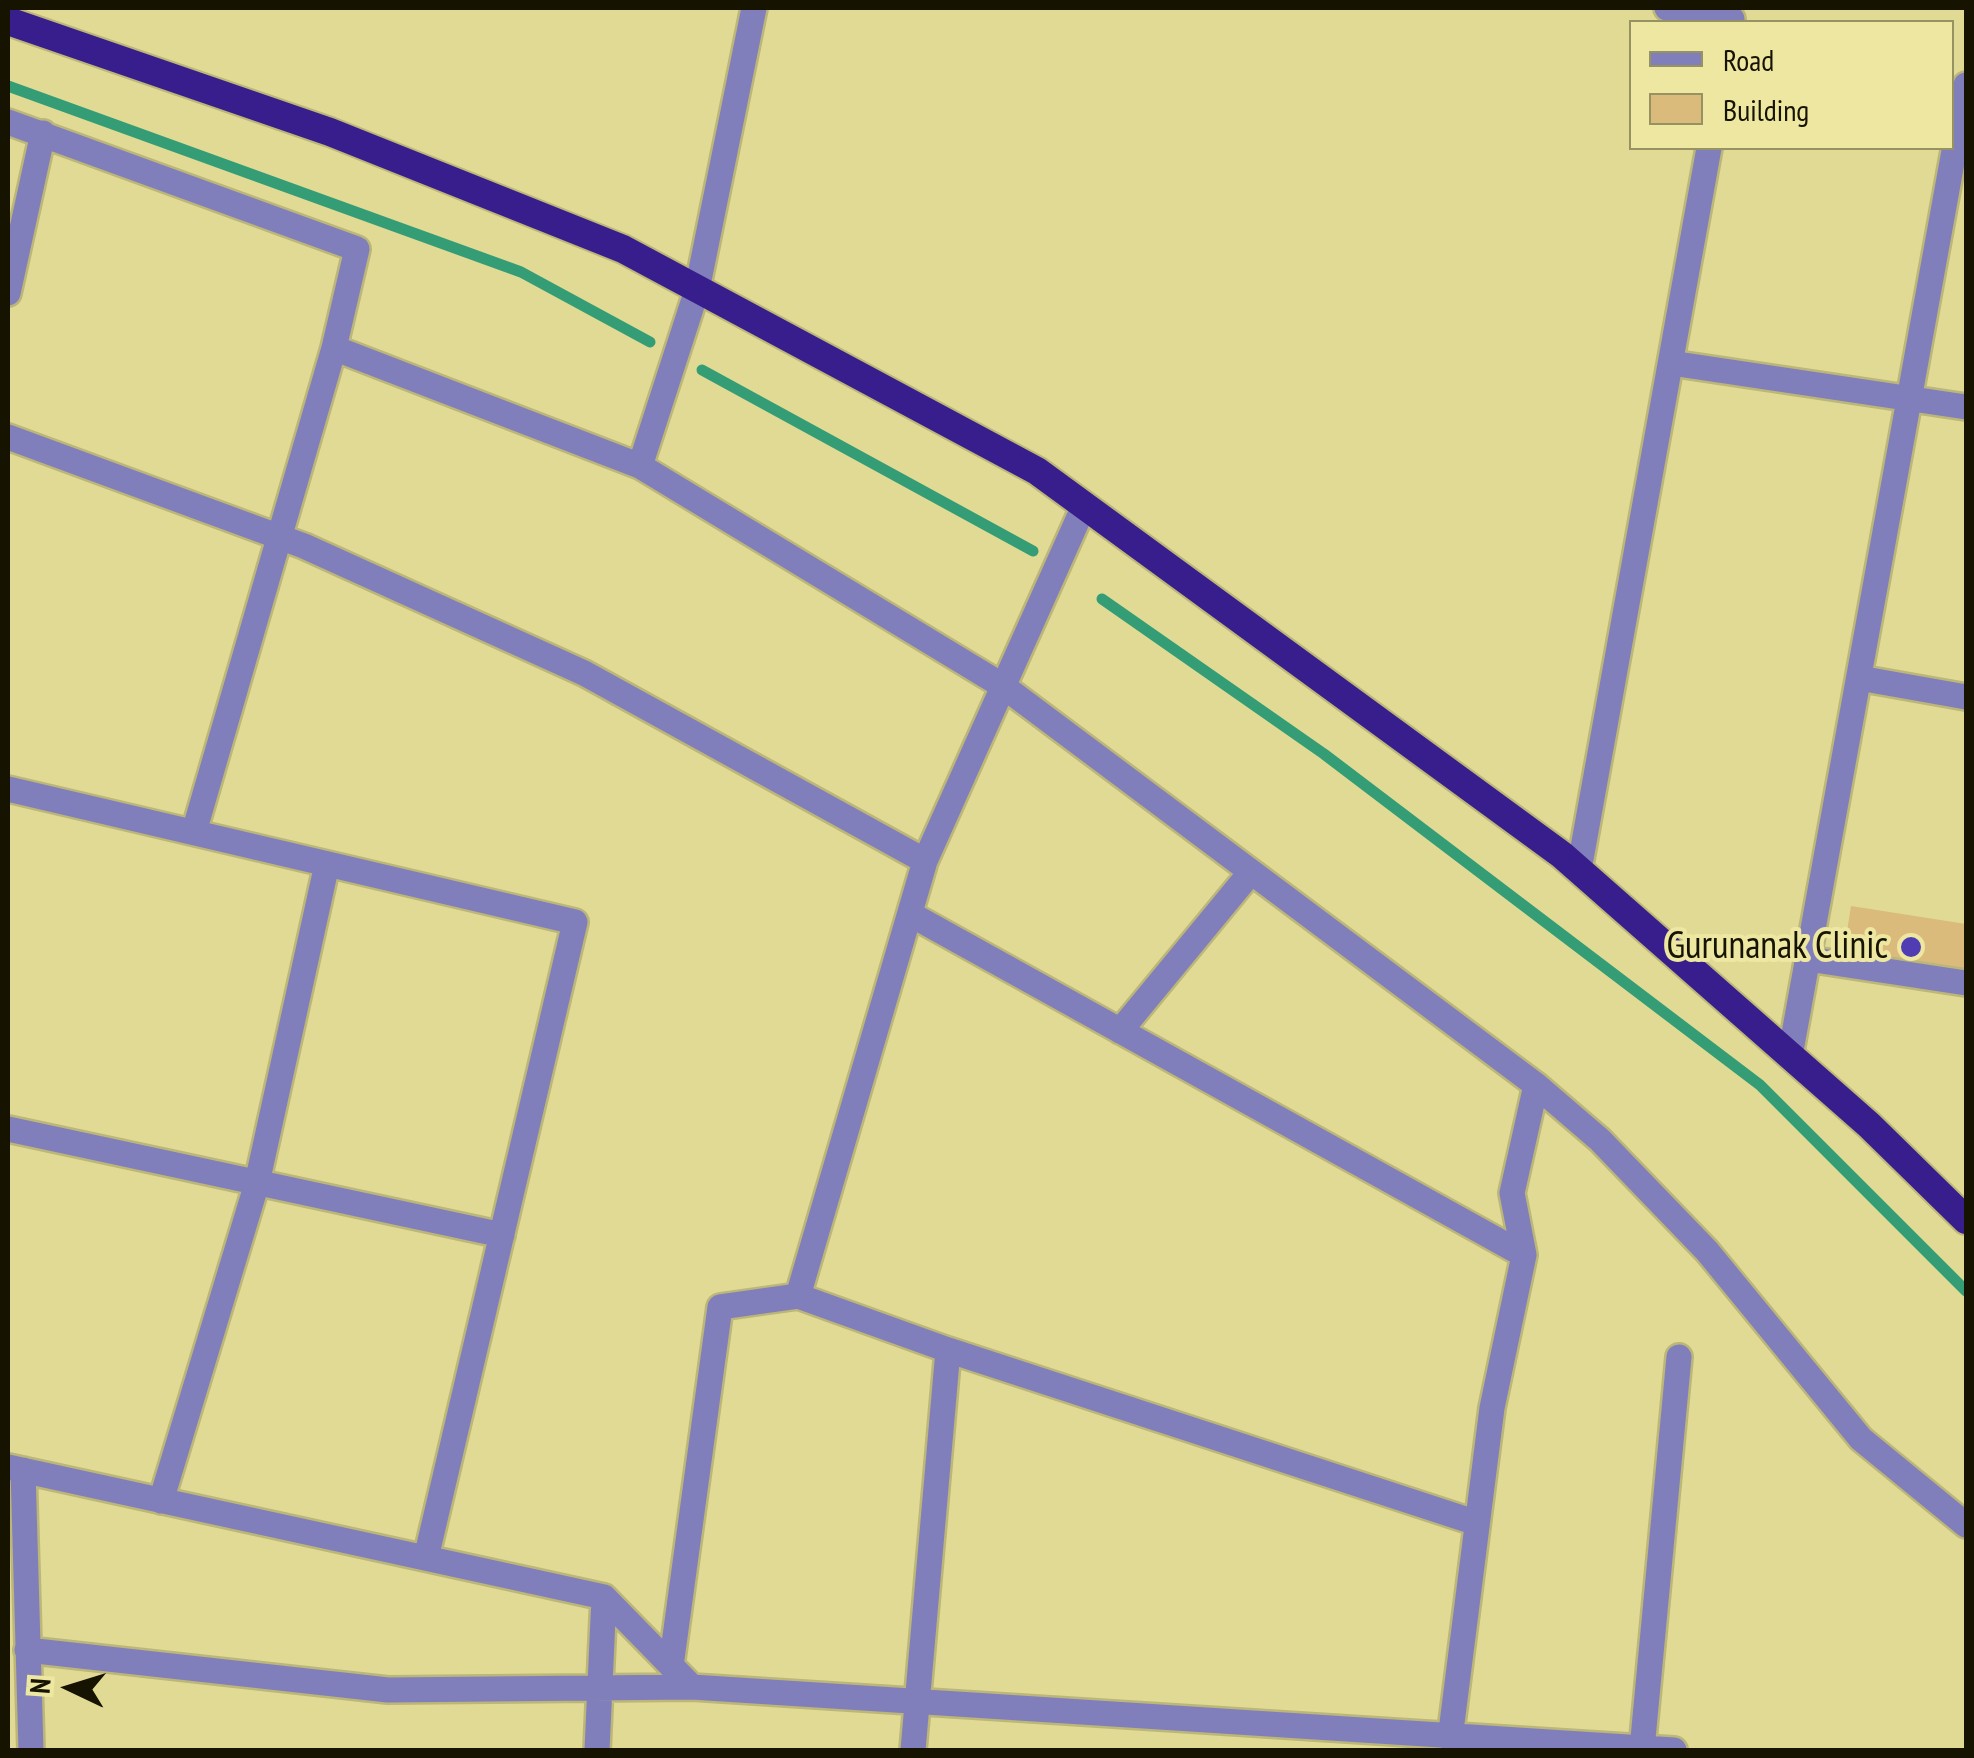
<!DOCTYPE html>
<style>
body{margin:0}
#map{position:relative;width:1974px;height:1758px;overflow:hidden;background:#e0da94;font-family:"PT Sans Narrow",sans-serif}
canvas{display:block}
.frame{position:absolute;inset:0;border:10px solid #161300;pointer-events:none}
.legend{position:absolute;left:1629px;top:20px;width:325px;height:130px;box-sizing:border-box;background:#ede7a1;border:2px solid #979261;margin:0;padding:12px 18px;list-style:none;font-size:30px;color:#161300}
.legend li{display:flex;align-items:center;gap:20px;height:50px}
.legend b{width:50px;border:2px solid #979261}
.north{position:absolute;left:20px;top:1638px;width:100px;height:100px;-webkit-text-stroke:8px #ede7a1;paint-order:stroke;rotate:274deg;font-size:28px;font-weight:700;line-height:40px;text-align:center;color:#161300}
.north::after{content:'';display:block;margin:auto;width:35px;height:45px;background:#161300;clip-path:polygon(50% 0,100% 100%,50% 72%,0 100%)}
</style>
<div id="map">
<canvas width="1974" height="1758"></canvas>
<div class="frame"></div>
<ul class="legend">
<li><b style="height:12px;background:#807fbc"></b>Road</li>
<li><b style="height:28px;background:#dbbb7b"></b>Building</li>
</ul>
<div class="north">N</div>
</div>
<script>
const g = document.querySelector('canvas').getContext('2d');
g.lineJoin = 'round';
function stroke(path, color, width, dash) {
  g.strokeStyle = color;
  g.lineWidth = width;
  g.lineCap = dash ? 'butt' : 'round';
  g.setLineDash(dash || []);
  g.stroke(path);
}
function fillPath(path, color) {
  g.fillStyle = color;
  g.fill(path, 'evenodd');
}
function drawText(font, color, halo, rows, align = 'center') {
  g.font = font + ' "PT Sans Narrow",sans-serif';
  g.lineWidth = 8;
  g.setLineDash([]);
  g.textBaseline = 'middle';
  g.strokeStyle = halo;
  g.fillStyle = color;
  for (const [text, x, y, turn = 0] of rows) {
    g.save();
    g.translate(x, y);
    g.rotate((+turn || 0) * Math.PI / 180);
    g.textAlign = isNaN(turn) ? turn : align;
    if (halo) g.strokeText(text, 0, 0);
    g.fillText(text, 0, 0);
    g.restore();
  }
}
const stream = new Path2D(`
 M 8,86 L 521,272 L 650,342
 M 702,370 L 1033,551
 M 1102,599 L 1324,754 L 1760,1085 L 1966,1291`);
const building = new Path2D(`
 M 1851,906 L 1966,924 L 1966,976 L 1843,957 Z`);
const minor = new Path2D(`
 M 1667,8 L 1732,19
 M 8,122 L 357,249 L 334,348 L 194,832
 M 8,293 L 43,133
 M 334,348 L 640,466 L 1003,686 L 1536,1085 L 1512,1193 L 1524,1255 L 1492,1408 L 1450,1739
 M 1671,363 L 1966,407
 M 8,437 L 304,546 L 584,673 L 925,861
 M 640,466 L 697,290 L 754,8
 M 1859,678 L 1966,697
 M 8,789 L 575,922 L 426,1558
 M 1579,870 L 1709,148
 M 910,914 L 1524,1255
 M 1808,959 L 1966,983
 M 1120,1031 L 1251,872
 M 1790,1056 L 1966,85
 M 1536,1085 L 1600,1140 L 1707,1251 L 1861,1439 L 1966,1525
 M 8,1129 L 502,1235
 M 798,1296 L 925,861 L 1084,506
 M 8,1467 L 604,1597 L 692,1687 L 1674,1750
 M 23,1470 L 31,1750
 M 161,1501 L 257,1183 L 327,864
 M 27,1650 L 388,1690 L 692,1687
 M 671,1666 L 720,1307 L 798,1296 L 948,1350 L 1477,1523
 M 1642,1749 L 1679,1357
 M 597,1750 L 604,1597
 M 913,1750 L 948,1350`);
const trunk = new Path2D(`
 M 8,21 L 330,132 L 623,249 L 1037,471 L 1562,855 L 1869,1125 L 1966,1220`);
const markers = [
 [1911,947,12,"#503db4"]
];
const poiNames = [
 ["Gurunanak Clinic",1888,947]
];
stroke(stream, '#349d75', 11);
fillPath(building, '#dbbb7b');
stroke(minor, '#bcb679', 30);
stroke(trunk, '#bcb679', 32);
stroke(minor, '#807fbc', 25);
stroke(trunk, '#381e8c', 28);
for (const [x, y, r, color] of markers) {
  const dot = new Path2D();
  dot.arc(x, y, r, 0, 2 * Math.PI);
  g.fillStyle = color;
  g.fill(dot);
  stroke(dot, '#ede7a1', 4);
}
drawText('38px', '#161300', '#ede7a1', poiNames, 'right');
</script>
